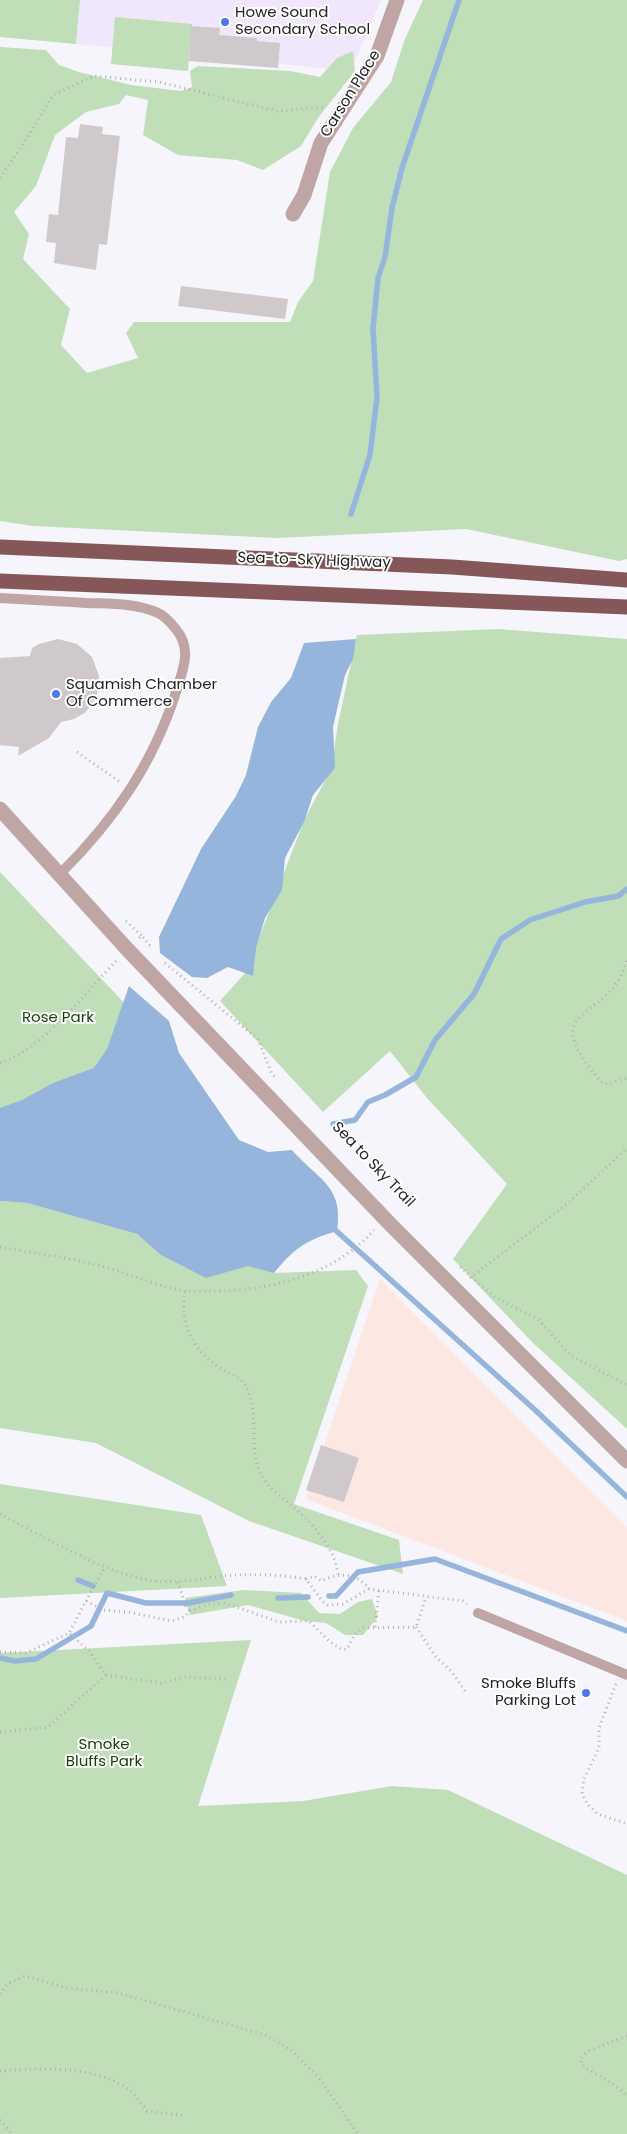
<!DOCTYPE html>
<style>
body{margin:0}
canvas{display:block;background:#f6f5fc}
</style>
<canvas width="627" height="2134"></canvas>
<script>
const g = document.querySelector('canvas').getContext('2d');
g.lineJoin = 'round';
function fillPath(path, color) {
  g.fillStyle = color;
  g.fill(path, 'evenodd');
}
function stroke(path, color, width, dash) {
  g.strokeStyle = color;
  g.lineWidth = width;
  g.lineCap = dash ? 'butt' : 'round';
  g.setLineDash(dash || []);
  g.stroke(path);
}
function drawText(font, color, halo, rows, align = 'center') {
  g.font = font + ' Poppins,sans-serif';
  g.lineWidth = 4;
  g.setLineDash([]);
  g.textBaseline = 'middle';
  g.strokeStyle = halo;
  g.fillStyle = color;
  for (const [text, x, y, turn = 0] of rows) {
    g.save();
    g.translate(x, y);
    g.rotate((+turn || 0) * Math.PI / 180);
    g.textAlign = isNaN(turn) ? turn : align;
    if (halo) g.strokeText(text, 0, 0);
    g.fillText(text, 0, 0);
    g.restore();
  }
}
const industrial = new Path2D(`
 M 380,1279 L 627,1528 L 627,1621 L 306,1499 Z`);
const education = new Path2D(`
 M 80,0 L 381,0 L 351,71 L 76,44 Z`);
const green = new Path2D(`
 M 0,0 L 80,0 L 76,44 L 0,37 Z
 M 423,0 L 627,0 L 627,559 L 619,561 L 466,529 L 277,538 L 33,526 L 0,521 L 0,47 L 46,50 L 59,65 L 79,72 L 131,85 L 181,91 L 192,87 L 190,71 L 198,66 L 290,71 L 320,77 L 337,58 L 353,51 L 355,71 L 318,118 L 301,146 L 263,170 L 237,160 L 178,155 L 143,135 L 148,100 L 126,95 L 119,104 L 86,112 L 55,135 L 36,186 L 14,212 L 29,234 L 23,259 L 70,309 L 61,345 L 87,373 L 138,358 L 126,333 L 134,322 L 290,322 L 298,302 L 313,281 L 330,172 L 353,128 L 391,82 L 405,39 Z
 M 115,17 L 192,24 L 188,71 L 111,64 Z
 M 498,629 L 627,639 L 627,1429 L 533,1343 L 453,1259 L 507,1184 L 427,1098 L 390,1051 L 323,1112 L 220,1001 L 246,972 L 305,818 L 331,770 L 338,724 L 357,635 Z
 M 0,872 L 131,1010 L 93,1076 L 0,1118 Z
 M 298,1156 C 323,1182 343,1190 337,1231 C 308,1239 293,1249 274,1273 L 356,1270 L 368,1286 L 294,1504 L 399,1540 L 403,1574 L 249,1521 L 96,1443 L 0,1428 L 0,1201 L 27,1203 L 137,1234 L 158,1252 L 215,1275 L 248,1265 Z
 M 0,1484 L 201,1515 L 227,1586 L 0,1598 Z
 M 244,1590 L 301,1593 L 319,1613 L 340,1614 L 358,1602 L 372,1599 L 378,1617 L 363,1635 L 345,1635 L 326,1623 L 305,1621 L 248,1605 L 190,1615 L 185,1598 Z
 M 251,1640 L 198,1806 L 303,1801 L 392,1786 L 448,1790 L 627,1875 L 627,2134 L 0,2134 L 0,1653 Z`);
const water = new Path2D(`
 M 356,639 L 353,659 L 345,675 L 333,727 L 335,768 L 313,795 L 304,822 L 285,858 L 282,890 L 265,918 L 256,948 L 253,976 L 228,967 L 207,978 L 192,977 L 160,953 L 159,937 L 201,849 L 236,796 L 246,775 L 258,727 L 271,702 L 291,678 L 304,643 Z
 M 129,986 L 169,1021 L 179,1053 L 239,1140 L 268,1152 L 292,1150 C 317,1180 344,1184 337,1231 C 306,1240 294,1248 274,1273 L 248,1266 L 206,1278 L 161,1255 L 137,1234 L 27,1203 L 0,1201 L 0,1108 L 22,1100 L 53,1083 L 94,1068 L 107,1049 Z`);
const stream = new Path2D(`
 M 351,514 L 370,455 L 377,397 L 373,329 L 378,278 L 385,257 L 392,208 L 402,168 L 459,0
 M 333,1124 L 355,1120 L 368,1102 L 385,1095 L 416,1077 L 435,1040 L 474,994 L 501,939 L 530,920 L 585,902 L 618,896 L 627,889
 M 332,1227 L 534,1409 L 627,1497
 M 78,1580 L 93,1586
 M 329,1596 L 336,1596 L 358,1572 L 435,1559 L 627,1631
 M 278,1598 L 308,1597
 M 0,1658 L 15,1661 L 36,1659 L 91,1626 L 107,1593 L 146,1603 L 188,1603 L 231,1595`);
const building = new Path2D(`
 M 191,26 L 220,28 L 219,35 L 257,38 L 257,41 L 280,43 L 278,68 L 189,61 Z
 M 80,124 L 103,127 L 102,134 L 120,136 L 107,245 L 99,244 L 96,270 L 54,263 L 56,243 L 46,242 L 49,214 L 58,215 L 66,137 L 78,138 Z
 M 181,286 L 288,299 L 285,319 L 178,306 Z
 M 58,639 L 77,644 L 92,657 L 99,676 L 97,695 L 86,712 L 74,719 L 61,722 L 49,738 L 18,756 L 19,747 L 0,745 L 0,658 L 30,656 L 32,648 L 39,644 Z
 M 321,1445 L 359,1458 L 344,1502 L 306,1490 Z`);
const path = new Path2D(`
 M 0,178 L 22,146 L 53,95 L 94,76 L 159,82 L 277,111 L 325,107
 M 77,752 L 120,782
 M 126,921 L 142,936
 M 139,938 L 142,936 L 151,947
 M 627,961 C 623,968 622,976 617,982 C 592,1020 549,1012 589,1067 C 607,1091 604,1084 627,1078
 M 165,963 L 258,1039 L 271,1072 L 276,1078
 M 0,1063 C 41,1051 87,991 117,960
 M 0,1247 C 32,1253 66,1257 97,1265 C 127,1272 156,1286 185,1291 C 194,1292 203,1291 212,1291 C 270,1291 334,1275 374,1230
 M 460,1267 L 496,1298 L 538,1319 L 570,1355 L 627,1385
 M 470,1278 L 567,1204 L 627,1148
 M 185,1291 C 179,1324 193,1350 220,1368 C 229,1374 240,1376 245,1385 C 262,1415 245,1453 265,1481 C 271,1490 282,1497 290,1504 C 310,1521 335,1546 338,1575
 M 0,1514 C 45,1537 104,1574 154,1581 C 182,1584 209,1576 237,1575 C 260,1574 283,1575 306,1579 L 322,1601 L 328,1605 L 343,1604 L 369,1589 L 463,1601 L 467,1604
 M 306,1579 L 314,1576 L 322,1581 C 338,1572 358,1573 369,1589
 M 178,1582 L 186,1607 L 190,1611
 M 86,1601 L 105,1567
 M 375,1627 L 379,1590
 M 416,1627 L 436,1657 L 452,1672 L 467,1694
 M 0,1652 L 26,1653 L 69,1633 L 86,1601 L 103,1610 L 128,1612 L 172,1621 L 184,1617 L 190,1611 L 209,1604 L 225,1603 L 279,1622 L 309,1621 L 330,1642 L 343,1650 L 347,1649 L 355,1634 L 362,1628 L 416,1627 L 426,1597
 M 106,1675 L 162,1683 L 186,1677 L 228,1679
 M 616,1684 L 599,1728 L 599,1748 L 584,1779 L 582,1794 L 588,1805 L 598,1814 L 627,1824
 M 0,1732 L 48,1727 L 106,1675 L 89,1651 L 69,1633
 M 0,1994 L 7,1984 L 25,1976 L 67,1988 L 119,1993 L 265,2035 L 290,2049 L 319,2078 L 358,2134
 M 627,2036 L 589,2051 L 581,2058 L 581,2064 C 596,2076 616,2082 627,2097
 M 0,2071 C 39,2068 96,2065 129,2090 C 136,2096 142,2104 147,2111 L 186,2116
 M 0,2120 L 12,2134`);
const service = new Path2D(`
 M 0,598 C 29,600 58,601 87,603 C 111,604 136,603 158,613 C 165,616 171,623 175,628 C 193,649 183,669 176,692 C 153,764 114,820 61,873
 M 478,1613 L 627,1675`);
const minor = new Path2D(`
 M 293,214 L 304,195 L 321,143 L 377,56 L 397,0`);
const tertiary = new Path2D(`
 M 0,809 L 127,949 L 390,1224 L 627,1461`);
const trunk = new Path2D(`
 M 0,547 L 452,567 L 627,580
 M 0,581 L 627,607`);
const markers = [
 [225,22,5,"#4e77ea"],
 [56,694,5,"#4e77ea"],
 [586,1693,5,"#4e77ea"]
];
const poiNames = [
 ["Howe Sound",235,13],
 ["Secondary School",235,30],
 ["Squamish Chamber",66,685],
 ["Of Commerce",66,702],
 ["Smoke Bluffs",576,1684,"right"],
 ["Parking Lot",576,1701,"right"]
];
const streetNames = [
 ["Carson Place",351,94,-58],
 ["Sea-to-Sky Highway",314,561,2],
 ["Sea to Sky Trail",373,1165,46]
];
const parkNames = [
 ["Rose Park",58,1018],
 ["Smoke",104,1745],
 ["Bluffs Park",104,1762]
];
fillPath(industrial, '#fce7e2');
fillPath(education, '#f1e7fc');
fillPath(green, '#c0deb8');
fillPath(water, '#95b5dc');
stroke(stream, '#95b5dc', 5.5);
fillPath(building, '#d0c9cc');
stroke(path, '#b1b0b6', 3, [1, 4]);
stroke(service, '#bfa6a5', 10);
stroke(minor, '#bfa6a5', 15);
stroke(tertiary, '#bfa6a5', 15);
stroke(trunk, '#865758', 15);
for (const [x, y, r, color] of markers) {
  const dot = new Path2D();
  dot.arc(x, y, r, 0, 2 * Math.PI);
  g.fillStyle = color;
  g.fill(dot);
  stroke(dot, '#fff', 2);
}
drawText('15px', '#222124', '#fff', poiNames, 'left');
drawText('15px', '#222124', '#fff', streetNames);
drawText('15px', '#174006', '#fff', parkNames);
</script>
